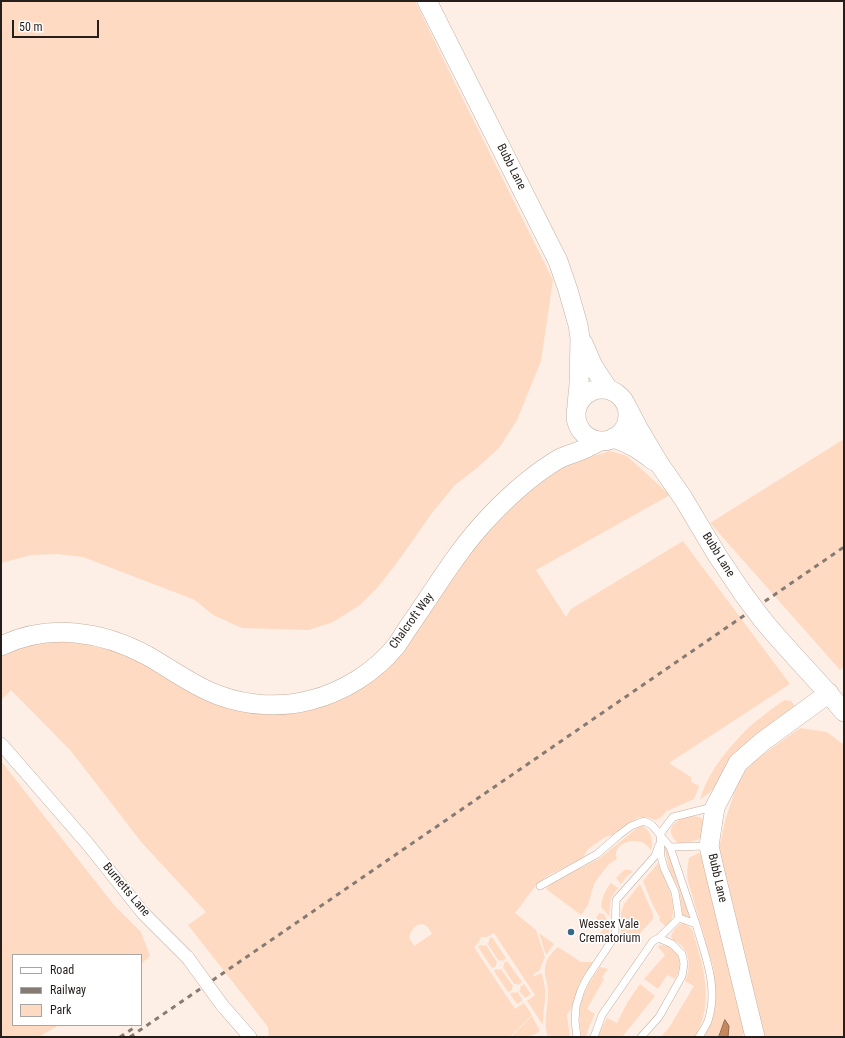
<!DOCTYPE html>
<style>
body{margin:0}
#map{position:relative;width:845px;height:1038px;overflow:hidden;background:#feefe6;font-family:"Roboto Condensed",sans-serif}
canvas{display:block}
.frame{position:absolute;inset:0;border:2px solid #251e1a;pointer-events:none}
.legend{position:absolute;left:12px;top:954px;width:130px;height:72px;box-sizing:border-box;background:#fff;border:1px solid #a8a5a3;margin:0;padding:5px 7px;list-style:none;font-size:12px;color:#251e1a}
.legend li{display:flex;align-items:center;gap:8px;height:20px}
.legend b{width:20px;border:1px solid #a8a5a3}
.scale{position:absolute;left:12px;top:20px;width:87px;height:18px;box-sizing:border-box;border:2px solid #251e1a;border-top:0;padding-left:5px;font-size:12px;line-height:14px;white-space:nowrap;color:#251e1a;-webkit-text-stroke:3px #fff;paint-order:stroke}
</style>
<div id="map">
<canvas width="845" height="1038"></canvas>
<div class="frame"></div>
<ul class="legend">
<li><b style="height:5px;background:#fff"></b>Road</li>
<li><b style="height:5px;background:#857b75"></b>Railway</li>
<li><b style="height:11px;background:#ffdac2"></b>Park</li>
</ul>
<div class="scale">50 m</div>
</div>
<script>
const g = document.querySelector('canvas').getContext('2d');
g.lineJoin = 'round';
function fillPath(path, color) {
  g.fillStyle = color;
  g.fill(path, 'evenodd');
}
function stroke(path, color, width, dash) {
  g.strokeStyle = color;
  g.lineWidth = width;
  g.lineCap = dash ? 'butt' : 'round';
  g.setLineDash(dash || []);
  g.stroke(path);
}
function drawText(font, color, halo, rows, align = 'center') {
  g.font = font + ' "Roboto Condensed",sans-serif';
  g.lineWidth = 3;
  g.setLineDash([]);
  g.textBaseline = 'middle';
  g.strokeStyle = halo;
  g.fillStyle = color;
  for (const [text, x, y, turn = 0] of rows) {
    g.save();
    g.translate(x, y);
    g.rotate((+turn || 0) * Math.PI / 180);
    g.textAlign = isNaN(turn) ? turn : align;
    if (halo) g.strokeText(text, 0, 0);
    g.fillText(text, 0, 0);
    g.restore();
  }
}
const green = new Path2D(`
 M 1,1 L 415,1 L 454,81 L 553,280 L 541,361 L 517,420 L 499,448 L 477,468 L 455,485 L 432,513 L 401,557 L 379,586 L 360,605 L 333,622 L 309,630 L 242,628 L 213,615 L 195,600 L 83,557 L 57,554 L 31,555 L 1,563 Z
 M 844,439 L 844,667 L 840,670 L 710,523 Z
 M 610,451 L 627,456 L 670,495 L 536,570 L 566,617 L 571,609 L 683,541 L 790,684 L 669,763 L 691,777 L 691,782 L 698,785 L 699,787 L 694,799 L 667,811 L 660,818 L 655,820 L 646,817 L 640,817 L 635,819 L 614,835 L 605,837 L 587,850 L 583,858 L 549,875 L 537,884 L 515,913 L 536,930 L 545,957 L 541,966 L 540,970 L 534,974 L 533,977 L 541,973 C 549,991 543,1007 543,1025 L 527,1001 L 535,995 L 494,933 L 487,937 L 481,937 L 479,942 L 474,947 L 515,1009 L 524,1003 L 532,1015 L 510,1037 L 269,1037 L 268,1027 L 188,925 L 206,912 L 142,843 L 71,751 L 11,690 L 1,700 L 1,653 L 45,639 L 103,644 L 226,704 L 349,691 L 470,552 L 522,497 L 567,464 ZM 423,924 L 428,927 L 432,934 L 414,946 L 409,938 C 412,929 413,925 423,924 Z
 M 785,700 L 791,701 L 795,706 L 787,713 L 717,786 L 700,800 C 707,773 729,747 748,728 C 758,719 769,711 780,703 Z
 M 800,728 L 827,732 L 844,745 L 844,1037 L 763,1037 L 719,848 L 725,821 L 737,784 L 745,771 L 754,761 Z
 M 1,761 L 114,905 L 141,932 L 150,956 L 141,964 L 141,955 L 13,955 L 13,1025 L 59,1025 L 39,1037 L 1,1037 Z
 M 688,816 C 695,816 701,816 706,822 L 701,838 C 694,842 686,843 678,843 C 663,830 674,821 688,816 Z
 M 643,826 C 651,831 654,842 651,850 C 648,846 645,843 641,842 C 629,838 612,846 617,859 L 609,864 L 598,878 L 594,884 L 588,905 L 581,915 L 546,889 L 551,883 L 600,858 L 637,828 Z
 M 664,844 L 668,849 L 691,918 L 686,916 L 682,916 L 681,903 L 679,889 L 670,872 L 664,847 Z
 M 698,853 L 707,855 L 749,1033 L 743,1035 L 743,1037 L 704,1037 C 714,1017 717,989 713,967 L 690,888 C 686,877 687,870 689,858 Z
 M 658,863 C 664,877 680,907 670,923 C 669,924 667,925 666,927 L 659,920 L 660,918 L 651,901 L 643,881 Z
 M 624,870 L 630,870 L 633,872 L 627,876 L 621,884 L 616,878 Z
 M 611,883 L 618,888 L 611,898 L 609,916 L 601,907 C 602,898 605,890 611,883 Z
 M 640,884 L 653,914 L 653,919 L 633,941 L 627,936 L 625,939 L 622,937 L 621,934 L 621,913 L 624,904 Z
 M 599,913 L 604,914 C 610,926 612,930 605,942 L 600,938 L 601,937 L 599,935 L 604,927 L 600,921 L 596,918 Z
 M 683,923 L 691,928 C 694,933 695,940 697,946 C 706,976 712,1007 695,1037 L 661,1037 L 670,1026 L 694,986 L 685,981 C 692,966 690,947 673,940 L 671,936 C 674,930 677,925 683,923 Z
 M 539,933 L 554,944 L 546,955 Z
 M 492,937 L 506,958 L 503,961 L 501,960 L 499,961 L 487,943 L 489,942 L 489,939 Z
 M 481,945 L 483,946 L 486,945 L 497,962 L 496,964 L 496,966 L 492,968 L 478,947 Z
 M 660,945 C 680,945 684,965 675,979 L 667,975 L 658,989 L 644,979 L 665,955 L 658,947 Z
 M 558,947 L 581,962 L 591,962 L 594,963 L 587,971 L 579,984 L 575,997 L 572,1008 L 567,1015 L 570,1037 L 548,1037 C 542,1022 549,1006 548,990 C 548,983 544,976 545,968 C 545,960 552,952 558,947 Z
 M 507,961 L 522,982 L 518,985 L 516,984 L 514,984 L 503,967 L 504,965 L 504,963 Z
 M 600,967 L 608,969 L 602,977 L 604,979 L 587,1009 L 595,1014 L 589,1027 L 586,1037 L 582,1037 C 575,1008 583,991 600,967 Z
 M 497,969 L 499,970 L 501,969 L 513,986 L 512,987 L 512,990 L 508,992 L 494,971 Z
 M 524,984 L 531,994 L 525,998 L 519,991 L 521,989 L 520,987 Z
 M 640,984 L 655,996 L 623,1036 L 624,1037 L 598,1037 L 603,1025 L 607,1018 L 617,1023 L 627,1003 Z
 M 513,992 L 515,993 L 517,992 L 523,1000 L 517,1004 L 510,994 Z
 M 532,1016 L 540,1031 C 532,1038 523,1037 511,1037 Z`);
const water = new Path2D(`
 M 725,1020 L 729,1026 L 728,1037 L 719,1037 Z`);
const lane = new Path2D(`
 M 540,886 L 597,854 L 619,835 L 631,826 L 644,821 L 652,825 L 670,847
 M 679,918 L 696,924 C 705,956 719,987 708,1021 C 706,1026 702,1032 699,1037
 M 696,924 L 670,847 L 709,846
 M 577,1037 L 575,1021 L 576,1006 L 581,990 L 587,978 L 615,936 L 616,900 L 655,856 L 659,845
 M 594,1037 L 602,1015 L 653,941 L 659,938 L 679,918 L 675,892 L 664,868 L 661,857 L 660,834 L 673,817 L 713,807
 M 641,1037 L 659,1017 L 682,976 L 684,964 L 682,954 L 672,944 L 659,938`);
const street = new Path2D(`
 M 1,744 L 87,843 L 143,913 L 188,958
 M 222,1005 L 250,1037`);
const secondary = new Path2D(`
 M 427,1 L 558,261 L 568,290 L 578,325 L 580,338 L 579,384 L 577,405
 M 583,343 L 593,366 L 608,389
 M576 415a26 26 0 1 1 52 0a26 26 0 1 1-52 0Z
 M 627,407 L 638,428 L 660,465 L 683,498 L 717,555 L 744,595
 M 613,438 C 631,444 640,450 654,461
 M 762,619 C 788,651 818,680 844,712
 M 1,646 C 49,623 102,631 148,656 C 171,669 193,686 218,695 C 247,706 281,708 311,700 C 343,692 375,672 396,646 C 402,638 406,630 412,622 C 437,586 459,548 490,516 C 508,497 534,474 557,460 C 562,457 568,455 574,453 C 583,450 591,446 600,441
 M 755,1037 L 714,868 L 709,846 L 715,807 L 738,763 L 762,742 L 829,693`);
const rail = new Path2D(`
 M 120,1037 L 135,1027
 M 130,1037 L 844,547`);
const streetBridge = new Path2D(`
 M 188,958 L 222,1005`);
const secondaryBridge = new Path2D(`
 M 744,595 L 762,619`);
const markers = [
 [571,932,4,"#356986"]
];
const streetNames = [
 ["Bubb Lane",511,167,63],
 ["Bubb Lane",718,555,58],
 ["Chalcroft Way",412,621,-54],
 ["Bubb Lane",717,878,77],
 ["Burnetts Lane",126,890,50]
];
const poiNames = [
 ["Wessex Vale",579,925],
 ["Crematorium",579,939]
];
fillPath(green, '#ffdac2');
fillPath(water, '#c5875c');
stroke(water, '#956848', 1);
stroke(lane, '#c1b0a4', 8);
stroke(street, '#c1b0a4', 14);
stroke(secondary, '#c1b0a4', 20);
stroke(lane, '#fff', 7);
stroke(street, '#fff', 13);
stroke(secondary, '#fff', 19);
stroke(rail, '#857b75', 3, [5, 5]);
stroke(streetBridge, '#c1b0a4', 14, []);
stroke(secondaryBridge, '#c1b0a4', 20, []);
stroke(streetBridge, '#fff', 13);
stroke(secondaryBridge, '#fff', 19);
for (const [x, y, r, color] of markers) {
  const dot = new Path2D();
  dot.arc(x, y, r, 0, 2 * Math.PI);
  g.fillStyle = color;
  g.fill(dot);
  stroke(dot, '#fff', 1.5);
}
drawText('12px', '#251e1a', '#fff', streetNames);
drawText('12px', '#251e1a', '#fff', poiNames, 'left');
</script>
